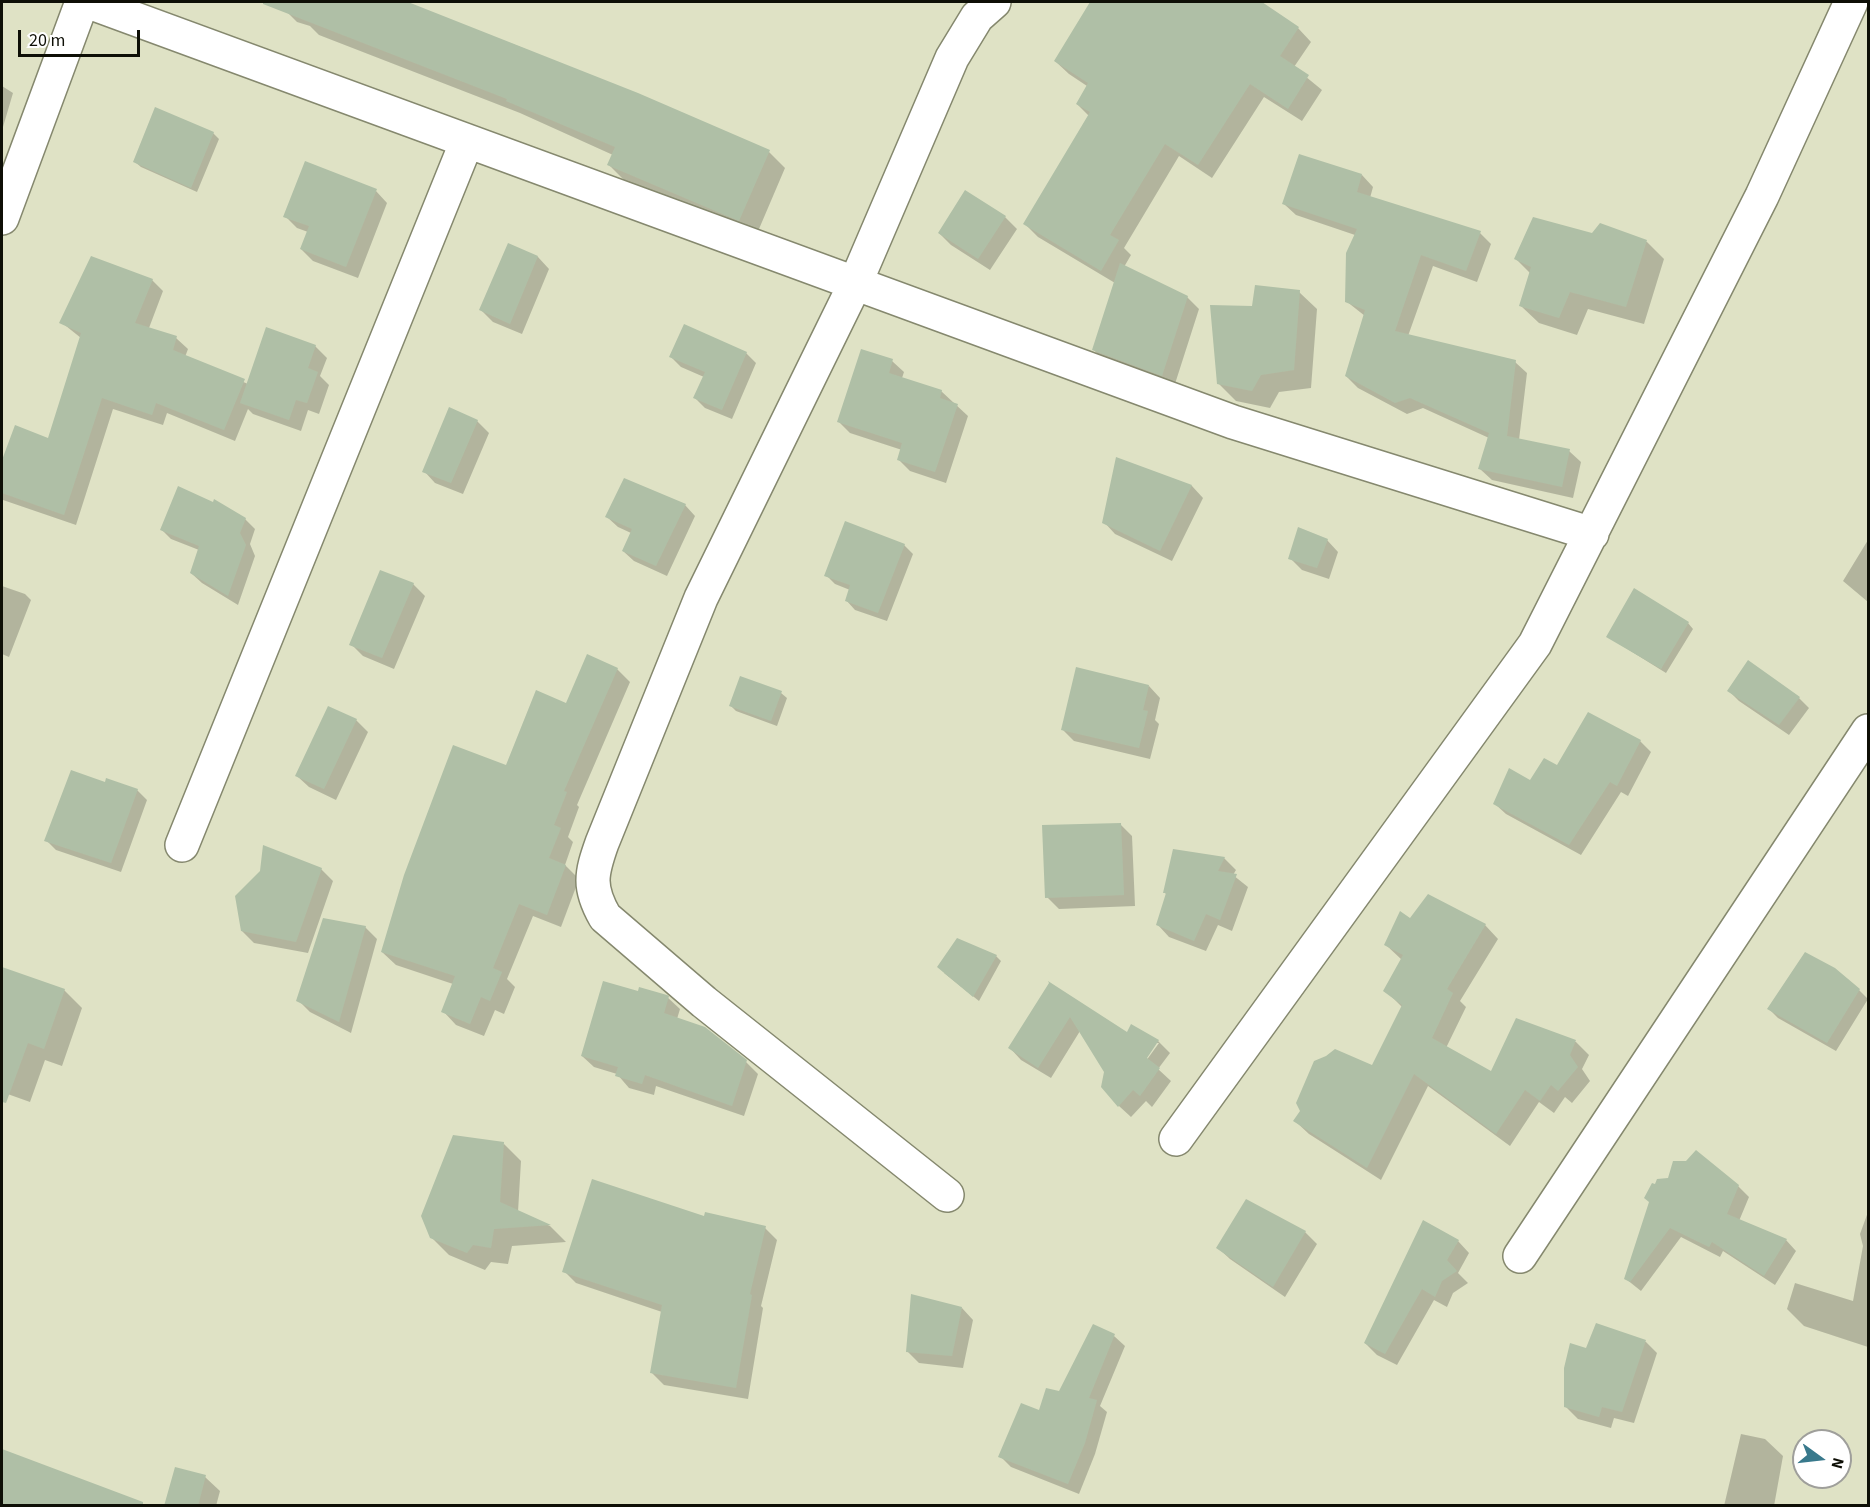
<!DOCTYPE html>
<style>
body{margin:0}
#map{position:relative;width:1870px;height:1507px;overflow:hidden;background:#dfe2c5;font-family:"Source Sans 3",sans-serif}
canvas{display:block}
.frame{position:absolute;inset:0;border:3px solid #0e0f06;pointer-events:none}
.north{position:absolute;left:1792px;top:1429px;width:60px;height:60px;box-sizing:border-box;background:#fff;border:2px solid #9f9f9b;border-radius:50%;rotate:105deg;font-size:16px;font-weight:700;line-height:24px;text-align:center;color:#0e0f06}
.north::after{content:'';display:block;margin:auto;width:21px;height:27px;background:#38798c;clip-path:polygon(50% 0,100% 100%,50% 72%,0 100%)}
.scale{position:absolute;left:18px;top:30px;width:122px;height:27px;box-sizing:border-box;border:3px solid #0e0f06;border-top:0;padding-left:8px;font-size:18px;line-height:21px;white-space:nowrap;color:#0e0f06;-webkit-text-stroke:4px #fff;paint-order:stroke}
</style>
<div id="map">
<canvas width="1870" height="1507"></canvas>
<div class="frame"></div>
<div class="north">N</div>
<div class="scale">20 m</div>
</div>
<script>
const g = document.querySelector('canvas').getContext('2d');
g.lineJoin = 'round';
function fillPath(path, color) {
  g.fillStyle = color;
  g.fill(path, 'evenodd');
}
function stroke(path, color, width, dash) {
  g.strokeStyle = color;
  g.lineWidth = width;
  g.lineCap = dash ? 'butt' : 'round';
  g.setLineDash(dash || []);
  g.stroke(path);
}
const shadow = new Path2D(`
 M 281,2 L 404,2 L 523,48 L 769,152 L 785,168 L 756,236 L 625,181 L 609,165 L 613,155 L 520,113 L 319,35 L 310,26 L 297,22 L 280,5 Z
 M 1101,2 L 1235,2 L 1244,7 L 1248,2 L 1260,2 L 1298,28 L 1311,42 L 1294,67 L 1322,90 L 1302,121 L 1264,97 L 1212,178 L 1179,156 L 1124,248 L 1131,255 L 1124,267 L 1187,297 L 1199,309 L 1174,387 L 1105,362 L 1094,350 L 1115,283 L 1038,237 L 1025,224 L 1089,116 L 1077,104 L 1087,86 L 1069,74 L 1055,61 Z
 M 2,86 L 13,93 L 3,127 L 2,126 Z
 M 213,133 L 219,139 L 197,192 L 141,167 L 135,162 Z
 M 1362,175 L 1373,187 L 1370,198 L 1480,233 L 1491,244 L 1477,282 L 1433,266 L 1408,336 L 1515,362 L 1527,373 L 1519,440 L 1569,451 L 1581,462 L 1573,498 L 1492,480 L 1480,469 L 1489,438 L 1423,408 L 1407,414 L 1358,388 L 1346,376 L 1365,316 L 1346,301 L 1355,235 L 1296,215 L 1284,204 Z
 M 376,191 L 387,203 L 358,278 L 313,261 L 301,249 L 308,232 L 297,228 L 285,216 Z
 M 1005,217 L 1017,229 L 990,270 L 951,245 L 939,233 Z
 M 1600,225 L 1647,242 L 1664,259 L 1644,324 L 1588,309 L 1577,335 L 1539,323 L 1521,306 L 1531,274 L 1516,259 L 1593,234 Z
 M 509,245 L 538,257 L 549,269 L 522,334 L 493,322 L 481,310 Z
 M 152,280 L 163,291 L 149,328 L 176,338 L 188,349 L 185,357 L 248,384 L 315,346 L 327,358 L 320,376 L 329,385 L 319,414 L 308,410 L 301,431 L 253,414 L 248,409 L 235,441 L 167,413 L 163,425 L 113,409 L 76,525 L 3,500 L 2,464 L 16,427 L 49,440 L 81,338 L 61,322 Z
 M 1299,292 L 1317,309 L 1311,388 L 1279,392 L 1270,408 L 1236,401 L 1218,383 L 1253,308 Z
 M 746,353 L 756,363 L 732,419 L 705,408 L 695,398 L 704,377 L 681,367 L 671,357 Z
 M 892,361 L 904,372 L 902,378 L 941,391 L 968,416 L 946,483 L 910,471 L 899,460 L 902,450 L 850,433 L 839,422 Z
 M 477,421 L 489,433 L 463,494 L 435,483 L 424,471 Z
 M 1117,459 L 1192,486 L 1203,498 L 1172,561 L 1115,534 L 1104,522 Z
 M 685,505 L 695,516 L 667,576 L 634,561 L 623,551 L 631,533 L 618,527 L 607,517 Z
 M 245,519 L 255,529 L 250,544 L 255,556 L 238,605 L 202,583 L 191,573 L 199,550 L 171,539 L 161,529 Z
 M 1327,540 L 1338,552 L 1329,579 L 1302,570 L 1290,558 Z
 M 1868,540 L 1868,602 L 1843,581 Z
 M 904,545 L 913,554 L 887,621 L 855,610 L 846,600 L 850,590 L 835,584 L 826,575 Z
 M 413,584 L 425,596 L 394,669 L 363,656 L 351,644 Z
 M 2,586 L 25,594 L 31,600 L 9,657 L 2,654 Z
 M 1688,623 L 1693,629 L 1666,673 L 1608,637 Z
 M 617,669 L 630,682 L 577,805 L 579,807 L 568,837 L 573,842 L 565,865 L 579,879 L 561,927 L 533,916 L 507,979 L 515,987 L 504,1014 L 495,1010 L 484,1036 L 456,1025 L 443,1011 L 453,984 L 396,965 L 382,952 L 507,766 L 566,705 Z
 M 1149,686 L 1160,698 L 1155,720 L 1159,724 L 1150,759 L 1074,741 L 1063,730 Z
 M 1729,691 L 1799,698 L 1809,708 L 1789,735 L 1739,701 Z
 M 781,693 L 787,698 L 777,726 L 736,711 L 731,706 Z
 M 356,720 L 368,732 L 336,800 L 309,787 L 297,776 Z
 M 1640,741 L 1651,752 L 1628,796 L 1621,792 L 1581,855 L 1506,814 L 1495,804 L 1558,767 Z
 M 137,790 L 147,800 L 121,872 L 56,850 L 46,840 Z
 M 1120,824 L 1132,836 L 1135,906 L 1059,909 L 1047,897 Z
 M 1224,858 L 1236,870 L 1233,875 L 1248,887 L 1232,931 L 1218,925 L 1206,951 L 1169,937 L 1158,925 L 1167,895 L 1165,893 Z
 M 321,869 L 333,881 L 308,953 L 254,943 L 242,931 Z
 M 1411,921 L 1485,925 L 1498,939 L 1460,1001 L 1466,1007 L 1446,1048 L 1491,1073 L 1516,1020 L 1576,1042 L 1589,1055 L 1582,1069 L 1590,1081 L 1572,1103 L 1565,1097 L 1554,1113 L 1539,1102 L 1510,1146 L 1428,1086 L 1381,1180 L 1309,1134 L 1295,1121 L 1372,1067 L 1402,1007 L 1385,990 L 1402,960 L 1386,945 Z
 M 365,927 L 377,939 L 351,1033 L 310,1012 L 298,1000 Z
 M 996,956 L 1001,961 L 979,1001 L 944,973 Z
 M 2,968 L 64,990 L 82,1008 L 62,1066 L 45,1060 L 30,1102 L 2,1092 Z
 M 1050,984 L 1127,1034 L 1158,1041 L 1170,1053 L 1158,1069 L 1171,1081 L 1152,1107 L 1146,1101 L 1131,1117 L 1119,1106 L 1106,1072 L 1080,1031 L 1051,1078 L 1021,1060 L 1010,1048 ZM 1155,1043 L 1159,1043 L 1143,1065 L 1141,1063 Z
 M 1859,990 L 1868,999 L 1836,1051 L 1778,1018 L 1769,1009 Z
 M 639,993 L 666,996 L 680,1009 L 677,1019 L 746,1062 L 758,1074 L 744,1116 L 656,1086 L 654,1095 L 629,1088 L 617,1074 L 594,1067 L 582,1056 Z
 M 504,1144 L 521,1161 L 518,1212 L 550,1226 L 566,1242 L 512,1246 L 508,1264 L 491,1262 L 485,1270 L 449,1255 L 431,1237 Z
 M 1738,1186 L 1749,1197 L 1739,1221 L 1786,1240 L 1796,1251 L 1775,1285 L 1723,1251 L 1720,1257 L 1681,1237 L 1641,1291 L 1626,1279 L 1651,1203 Z
 M 1868,1212 L 1868,1347 L 1804,1326 L 1787,1309 L 1795,1283 L 1853,1301 L 1863,1246 L 1860,1234 Z
 M 705,1218 L 765,1228 L 777,1240 L 761,1306 L 763,1308 L 748,1399 L 664,1385 L 652,1373 L 662,1312 L 576,1283 L 564,1271 Z
 M 1305,1232 L 1317,1244 L 1285,1297 L 1230,1259 L 1218,1248 Z
 M 1458,1241 L 1469,1253 L 1458,1273 L 1468,1283 L 1453,1293 L 1447,1307 L 1434,1300 L 1397,1365 L 1377,1355 L 1365,1343 Z
 M 962,1308 L 973,1320 L 963,1368 L 919,1363 L 907,1351 Z
 M 1597,1325 L 1646,1342 L 1657,1353 L 1634,1423 L 1614,1418 L 1611,1428 L 1578,1419 L 1566,1407 Z
 M 1094,1326 L 1114,1336 L 1125,1346 L 1100,1406 L 1107,1412 L 1095,1454 L 1079,1494 L 1011,1467 L 1000,1456 L 1060,1393 Z
 M 1741,1434 L 1765,1439 L 1783,1456 L 1774,1506 L 1724,1506 Z
 M 2,1450 L 147,1506 L 2,1506 Z
 M 205,1477 L 220,1491 L 216,1506 L 165,1506 Z`);
const building = new Path2D(`
 M 263,2 L 408,2 L 638,93 L 770,150 L 739,221 L 607,165 L 615,147 L 506,101 L 507,99 L 263,4 Z
 M 1090,2 L 1262,2 L 1299,27 L 1280,56 L 1309,75 L 1288,109 L 1250,84 L 1198,165 L 1165,144 L 1110,235 L 1119,240 L 1101,271 L 1023,224 L 1090,112 L 1076,104 L 1088,83 L 1054,61 Z
 M 155,107 L 214,132 L 191,188 L 133,162 Z
 M 1299,154 L 1362,174 L 1357,192 L 1481,231 L 1466,271 L 1421,255 L 1395,331 L 1516,360 L 1507,436 L 1570,449 L 1562,487 L 1478,469 L 1489,433 L 1410,398 L 1395,403 L 1345,376 L 1365,310 L 1345,302 L 1346,253 L 1357,229 L 1282,204 Z
 M 305,161 L 377,189 L 346,267 L 300,249 L 309,226 L 283,217 Z
 M 965,190 L 1006,216 L 978,259 L 938,233 Z
 M 1533,217 L 1592,233 L 1600,223 L 1647,240 L 1626,307 L 1570,292 L 1559,318 L 1519,306 L 1531,267 L 1514,259 Z
 M 508,243 L 538,256 L 510,324 L 479,310 Z
 M 91,256 L 153,279 L 135,323 L 177,336 L 173,350 L 245,379 L 224,430 L 156,403 L 152,415 L 102,398 L 64,515 L 2,493 L 2,460 L 15,425 L 48,438 L 81,333 L 59,323 Z
 M 1120,263 L 1188,296 L 1162,376 L 1092,350 Z
 M 1255,285 L 1300,290 L 1294,370 L 1261,375 L 1252,391 L 1217,384 L 1210,305 L 1252,306 Z
 M 684,324 L 747,352 L 722,410 L 693,398 L 705,372 L 669,357 Z
 M 266,327 L 316,345 L 308,368 L 318,372 L 307,403 L 296,400 L 289,420 L 240,403 Z
 M 861,349 L 893,359 L 889,373 L 942,390 L 940,398 L 958,404 L 935,472 L 897,460 L 902,443 L 837,422 Z
 M 449,407 L 478,420 L 451,483 L 422,472 Z
 M 1116,457 L 1192,485 L 1160,551 L 1102,523 Z
 M 624,478 L 686,504 L 656,566 L 622,551 L 632,529 L 605,517 Z
 M 178,486 L 213,502 L 214,499 L 246,518 L 240,533 L 246,545 L 228,596 L 190,573 L 199,546 L 160,530 Z
 M 845,521 L 905,544 L 878,613 L 845,601 L 850,585 L 824,576 Z
 M 1298,527 L 1328,539 L 1317,568 L 1288,559 Z
 M 380,570 L 414,583 L 382,658 L 349,645 Z
 M 1634,588 L 1689,622 L 1661,669 L 1606,637 Z
 M 587,654 L 618,668 L 564,791 L 567,792 L 554,825 L 561,828 L 549,858 L 566,865 L 547,915 L 519,904 L 493,968 L 502,972 L 490,1001 L 481,997 L 470,1024 L 441,1012 L 455,976 L 381,952 L 404,875 L 453,745 L 506,765 L 536,690 L 566,703 Z
 M 1748,660 L 1800,697 L 1779,725 L 1727,691 Z
 M 1076,667 L 1149,685 L 1143,710 L 1148,711 L 1139,748 L 1061,730 Z
 M 740,676 L 782,691 L 771,721 L 729,706 Z
 M 328,706 L 357,719 L 324,789 L 295,776 Z
 M 1588,712 L 1641,740 L 1617,786 L 1610,782 L 1569,845 L 1493,804 L 1509,768 L 1530,780 L 1544,758 L 1557,765 Z
 M 71,770 L 105,782 L 106,778 L 138,789 L 111,863 L 44,841 Z
 M 1121,823 L 1124,895 L 1045,898 L 1042,825 Z
 M 263,845 L 322,868 L 296,942 L 241,931 L 235,896 L 260,871 Z
 M 1173,849 L 1225,857 L 1218,871 L 1237,874 L 1220,920 L 1206,914 L 1194,941 L 1156,925 L 1166,893 L 1163,893 Z
 M 1428,894 L 1486,924 L 1447,989 L 1453,993 L 1432,1038 L 1491,1071 L 1516,1018 L 1576,1040 L 1570,1055 L 1578,1067 L 1558,1091 L 1551,1085 L 1540,1101 L 1525,1090 L 1496,1134 L 1414,1074 L 1367,1168 L 1293,1121 L 1300,1111 L 1296,1103 L 1314,1061 L 1326,1056 L 1335,1049 L 1372,1065 L 1402,1005 L 1383,991 L 1403,955 L 1384,945 L 1400,911 L 1410,918 Z
 M 323,918 L 366,926 L 339,1022 L 296,1001 Z
 M 957,938 L 997,955 L 973,997 L 937,967 Z
 M 1805,952 L 1835,968 L 1860,989 L 1827,1043 L 1767,1009 Z
 M 2,967 L 65,989 L 44,1049 L 28,1043 L 6,1103 L 2,1102 Z
 M 603,981 L 638,991 L 639,987 L 667,995 L 669,996 L 664,1013 L 705,1027 L 747,1060 L 732,1106 L 645,1075 L 642,1084 L 615,1076 L 618,1067 L 581,1056 Z
 M 1048,981 L 1127,1032 L 1131,1024 L 1159,1040 L 1147,1058 L 1160,1068 L 1140,1096 L 1133,1090 L 1118,1107 L 1101,1087 L 1104,1072 L 1070,1017 L 1038,1068 L 1008,1048 L 1049,983 Z
 M 453,1135 L 504,1142 L 500,1202 L 551,1225 L 494,1229 L 491,1248 L 473,1245 L 467,1253 L 430,1238 L 421,1216 Z
 M 1696,1150 L 1739,1185 L 1727,1214 L 1787,1239 L 1764,1276 L 1712,1242 L 1709,1247 L 1670,1228 L 1630,1282 L 1624,1279 L 1649,1202 L 1644,1198 L 1652,1183 L 1655,1184 L 1657,1179 L 1668,1178 L 1673,1161 L 1686,1161 Z
 M 592,1179 L 704,1216 L 705,1212 L 766,1226 L 750,1294 L 752,1295 L 736,1388 L 650,1373 L 662,1305 L 562,1272 Z
 M 1246,1199 L 1306,1231 L 1273,1287 L 1216,1248 Z
 M 1423,1220 L 1459,1240 L 1447,1260 L 1457,1271 L 1442,1281 L 1435,1297 L 1422,1289 L 1385,1354 L 1364,1343 Z
 M 911,1294 L 962,1307 L 952,1356 L 906,1352 Z
 M 1596,1323 L 1646,1340 L 1622,1412 L 1602,1407 L 1599,1417 L 1564,1407 L 1564,1368 L 1570,1343 L 1586,1348 Z
 M 1093,1324 L 1115,1334 L 1089,1398 L 1097,1400 L 1085,1443 L 1068,1484 L 998,1457 L 1021,1403 L 1039,1410 L 1046,1388 L 1059,1391 Z
 M 2,1449 L 143,1502 L 143,1506 L 2,1506 Z
 M 175,1467 L 206,1475 L 198,1506 L 164,1506 Z`);
const street = new Path2D(`
 M 89,2 L 1233,422 L 1592,534
 M 2,218 L 82,2
 M 182,845 L 467,141
 M 1176,1139 L 1535,644 L 1762,196 L 1851,2
 M 947,1195 L 704,1002 L 605,917 C 588,887 591,874 602,843 L 701,598 L 855,284 L 952,58 L 977,17 L 994,2
 M 1520,1256 L 1868,731`);
fillPath(shadow, '#0003');
fillPath(building, '#afbfa6');
stroke(street, '#85886e', 36);
stroke(street, '#fff', 33);
</script>
